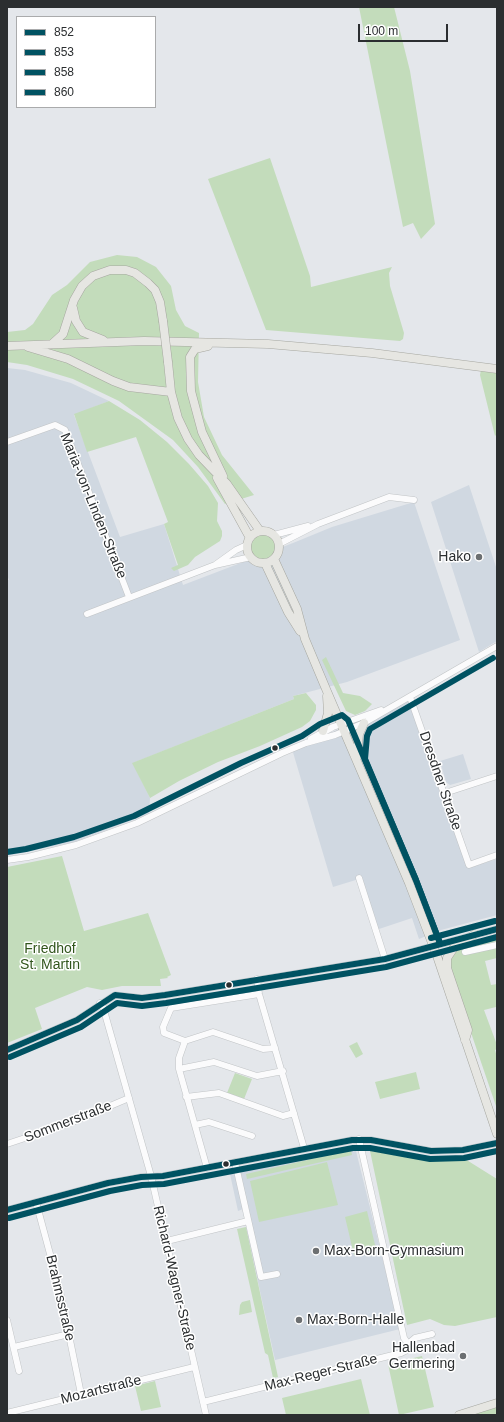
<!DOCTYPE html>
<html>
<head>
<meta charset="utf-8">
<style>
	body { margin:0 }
	#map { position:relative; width:504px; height:1422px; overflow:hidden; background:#e4e7eb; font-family:Helvetica,sans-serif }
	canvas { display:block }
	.frame { position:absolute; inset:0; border:8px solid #2b2e30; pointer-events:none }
	.legend { position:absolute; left:16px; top:16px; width:140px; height:92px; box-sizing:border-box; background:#fff; border:1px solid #aaabac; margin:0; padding:5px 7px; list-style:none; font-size:12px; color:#2b2e30 }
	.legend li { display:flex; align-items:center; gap:8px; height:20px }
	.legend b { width:20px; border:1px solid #aaabac }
	.scale { position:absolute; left:358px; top:24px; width:90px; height:18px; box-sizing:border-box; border:2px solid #2b2e30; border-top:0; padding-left:5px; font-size:12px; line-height:14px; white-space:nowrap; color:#2b2e30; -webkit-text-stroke:3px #fff; paint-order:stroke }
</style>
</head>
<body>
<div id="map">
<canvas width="504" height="1422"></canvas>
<div class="frame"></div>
<ul class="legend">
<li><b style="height:5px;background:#005262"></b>852</li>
<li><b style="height:5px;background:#005262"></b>853</li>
<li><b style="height:5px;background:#005262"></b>858</li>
<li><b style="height:5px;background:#005262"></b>860</li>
</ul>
<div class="scale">100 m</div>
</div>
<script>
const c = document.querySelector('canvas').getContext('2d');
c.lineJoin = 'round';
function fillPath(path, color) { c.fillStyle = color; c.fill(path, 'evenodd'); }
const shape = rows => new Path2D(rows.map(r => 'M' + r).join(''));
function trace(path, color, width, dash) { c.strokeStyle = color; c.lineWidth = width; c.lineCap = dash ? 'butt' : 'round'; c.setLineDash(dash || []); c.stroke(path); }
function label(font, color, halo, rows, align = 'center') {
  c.font = font + ' Helvetica,sans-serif'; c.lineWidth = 3; c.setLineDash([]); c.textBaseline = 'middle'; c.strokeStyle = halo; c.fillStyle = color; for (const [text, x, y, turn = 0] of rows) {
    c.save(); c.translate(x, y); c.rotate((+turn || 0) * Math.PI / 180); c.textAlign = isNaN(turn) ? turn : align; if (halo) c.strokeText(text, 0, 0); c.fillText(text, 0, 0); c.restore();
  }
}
fillPath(shape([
	[7,368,25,370,71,383,109,401,74,415,120,537,164,524,183,585,293,543,332,527,414,502,460,640,347,682,293,696,294,699,133,763,150,798,149,814,74,842,7,856,7,580,9,580,7,575],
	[469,485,497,570,497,641,479,652,431,502],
	[410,699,468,868,497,859,497,915,441,930,419,939,412,918,376,930,359,879,333,887,292,749],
	[463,754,471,779,450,785,446,782,440,761],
	[355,1147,400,1329,275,1360,246,1227,247,1224,243,1209,238,1211,230,1174]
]), '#d0d8e1');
fillPath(shape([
	[359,7,394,7,410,71,435,224,421,239,413,223,403,227],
	[270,158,310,276,311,287,392,267,389,273,390,286,404,333,403,339,400,341,266,330,208,179],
	[117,255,137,257,156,267,171,286,176,310,185,326,199,333,198,382,204,417,222,455,254,495,225,504,198,467,173,440,119,401,73,379,27,365,7,362,7,332,25,330,33,324,52,295,67,285,90,262],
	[481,370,497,372,497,434,495,436,480,375],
	[109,401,140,420,167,442,189,464,208,486,218,503,217,521,222,531,222,536,220,541,195,557,188,565,174,571,171,568,178,565,164,524,168,522,136,437,87,452,74,414],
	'251 547a12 12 0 1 1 24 0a12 12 0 1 1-24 0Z',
	[326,657,343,693,360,696,372,704,365,711,355,715,346,711,322,660],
	[306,693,316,705,316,710,310,721,302,727,260,746,218,762,179,781,150,798,132,763,294,699,293,696],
	[62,856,84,931,148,913,171,975,167,977,168,978,160,979,161,986,122,986,102,990,87,987,35,1008,42,1029,7,1043,7,867],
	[497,936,497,958,485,961,491,985,497,984,497,1009,496,1007,484,1010,497,1045,497,1049,495,1050,497,1057,497,1109,449,968,450,959,461,947,473,942],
	[357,1042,363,1054,356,1058,349,1046],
	[416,1072,420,1089,380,1099,375,1082],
	[235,1073,252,1079,244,1099,227,1093],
	[351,1150,352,1155,247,1179,246,1174],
	[370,1151,437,1159,465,1159,497,1179,497,1317,455,1326,444,1325,430,1319,407,1325],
	[327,1162,338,1205,259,1222,250,1181],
	[367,1211,376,1249,354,1255,345,1217],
	[246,1227,278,1377,273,1378,268,1355,265,1353,237,1229],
	[250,1300,252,1312,239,1315,240,1305,242,1302],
	[422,1356,434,1407,399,1415,388,1364],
	[361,1379,370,1415,286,1415,282,1398],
	[155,1381,161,1407,141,1411,135,1386],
	[497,1407,497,1415,470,1415]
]), '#c3dcbb');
const minor = shape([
	[7,442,55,425,65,430,129,597],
	[274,535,308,526],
	[279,544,318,524,389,497,414,500],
	[215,565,236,550,247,545],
	[87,614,215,565,251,557],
	[410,697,469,865,497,855],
	[311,739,333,727,381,710],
	[445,793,497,776],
	[7,860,28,857,76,845,137,823,282,753,306,743,335,735,364,723,497,646],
	[359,878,385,959],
	[465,952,497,945],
	[257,979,259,994,304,1148],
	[100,1003,103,1007,151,1176,206,1415],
	[185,1041,213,1032,263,1049,275,1048],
	[7,1050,77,1020,115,995,142,998,165,995,385,959,497,929],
	[179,1069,214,1062,257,1076,283,1071],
	[186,1097,219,1093,283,1116,294,1113],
	[195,1125,209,1122,252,1136],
	[359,1139,404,1338,408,1344],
	[7,1144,70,1123,129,1098],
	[235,1162,261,1277,277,1274],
	[207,1168,179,1069,179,1058,185,1041,164,1033,163,1027,171,1008,259,994],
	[36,1202,60,1291,81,1394],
	[7,1210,108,1183,141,1177,163,1176,352,1140,371,1140,431,1151,463,1150,497,1143],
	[167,1241,248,1221],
	[7,1320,19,1371],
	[14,1347,69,1334],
	[203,1402,401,1353,407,1350,408,1344,415,1338,432,1334],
	[7,1413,194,1367]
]);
const major = shape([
	[73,308,76,321,83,332,103,340],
	[53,343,63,334,74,300,82,286,93,276,110,270,126,270,135,273,148,283,155,290,160,302,163,321],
	[7,346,144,341,268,344,372,353,497,369],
	[208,346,195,349,190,357,191,391,202,432,223,476],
	[28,347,68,359,113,381,129,387,171,392],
	[168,362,171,392,178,418,188,439,199,455,227,484,260,531],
	[217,478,250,538],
	'247 547a16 16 0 1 1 32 0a16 16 0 1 1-32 0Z',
	[274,559,297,609,305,639,326,689,409,883,437,956,497,1134],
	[265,563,288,612,300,631],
	[323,731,328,713,327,696],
	[357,757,359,734,364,723],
	[465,1040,468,1030,447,968,447,958,455,946,475,934],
	[459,1415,497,1403]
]);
trace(minor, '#c1c4c6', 7);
trace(major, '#a6a7a0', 9);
trace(minor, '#fbfbfc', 6);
trace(major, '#e6e6e2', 8);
const majorBridge = shape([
	[163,321,168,362]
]);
trace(majorBridge, '#a6a7a0', 9, []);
trace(majorBridge, '#e6e6e2', 8);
trace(shape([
	[7,1050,77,1020,115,995,142,998,165,995,385,959,497,929],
	[7,1210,108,1183,141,1177,163,1176,352,1140,371,1140,431,1151,463,1150,497,1143]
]), '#005262', 6);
trace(shape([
	[9,1218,110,1191,142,1185,164,1184,353,1148,370,1148,430,1159,464,1158,497,1151]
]), '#005262', 6);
trace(shape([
	[440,943,416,880,365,759,367,736,370,729,493,658],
	[10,1057,81,1027,117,1003,142,1006,166,1003,386,967,497,937]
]), '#005262', 6);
trace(shape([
	[7,852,26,849,74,837,134,816,241,763,302,736,320,724,342,715,348,720,416,880,440,943],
	[431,938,495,921]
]), '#005262', 6);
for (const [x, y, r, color] of [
	[479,557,4,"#6c6f71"],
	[275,748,3.5,"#2b2e30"],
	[229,985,3.5,"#2b2e30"],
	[226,1164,3.5,"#2b2e30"],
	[316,1251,4,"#6c6f71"],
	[299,1320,4,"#6c6f71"],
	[463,1356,4,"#6c6f71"]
]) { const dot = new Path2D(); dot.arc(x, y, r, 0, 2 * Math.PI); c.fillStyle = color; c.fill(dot); trace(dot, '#fff', 1.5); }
label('14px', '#2b2e30', '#fff', [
	["Maria-von-Linden-Straße",93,506,68],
	["Dresdner Straße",440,781,71],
	["Sommerstraße",68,1122,-21],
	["Richard-Wagner-Straße",174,1278,77],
	["Brahmsstraße",60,1298,77],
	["Max-Reger-Straße",321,1373,-14],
	["Mozartstraße",101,1390,-14]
]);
label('14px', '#2b2e30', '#fff', [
	["Hako",471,557],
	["Max-Born-Gymnasium",324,1251,"left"],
	["Max-Born-Halle",307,1320,"left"],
	["Hallenbad",455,1348],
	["Germering",455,1364]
], 'right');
label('14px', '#31551c', '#fff', [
	["Friedhof",50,949],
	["St. Martin",50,965]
]);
</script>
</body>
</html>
